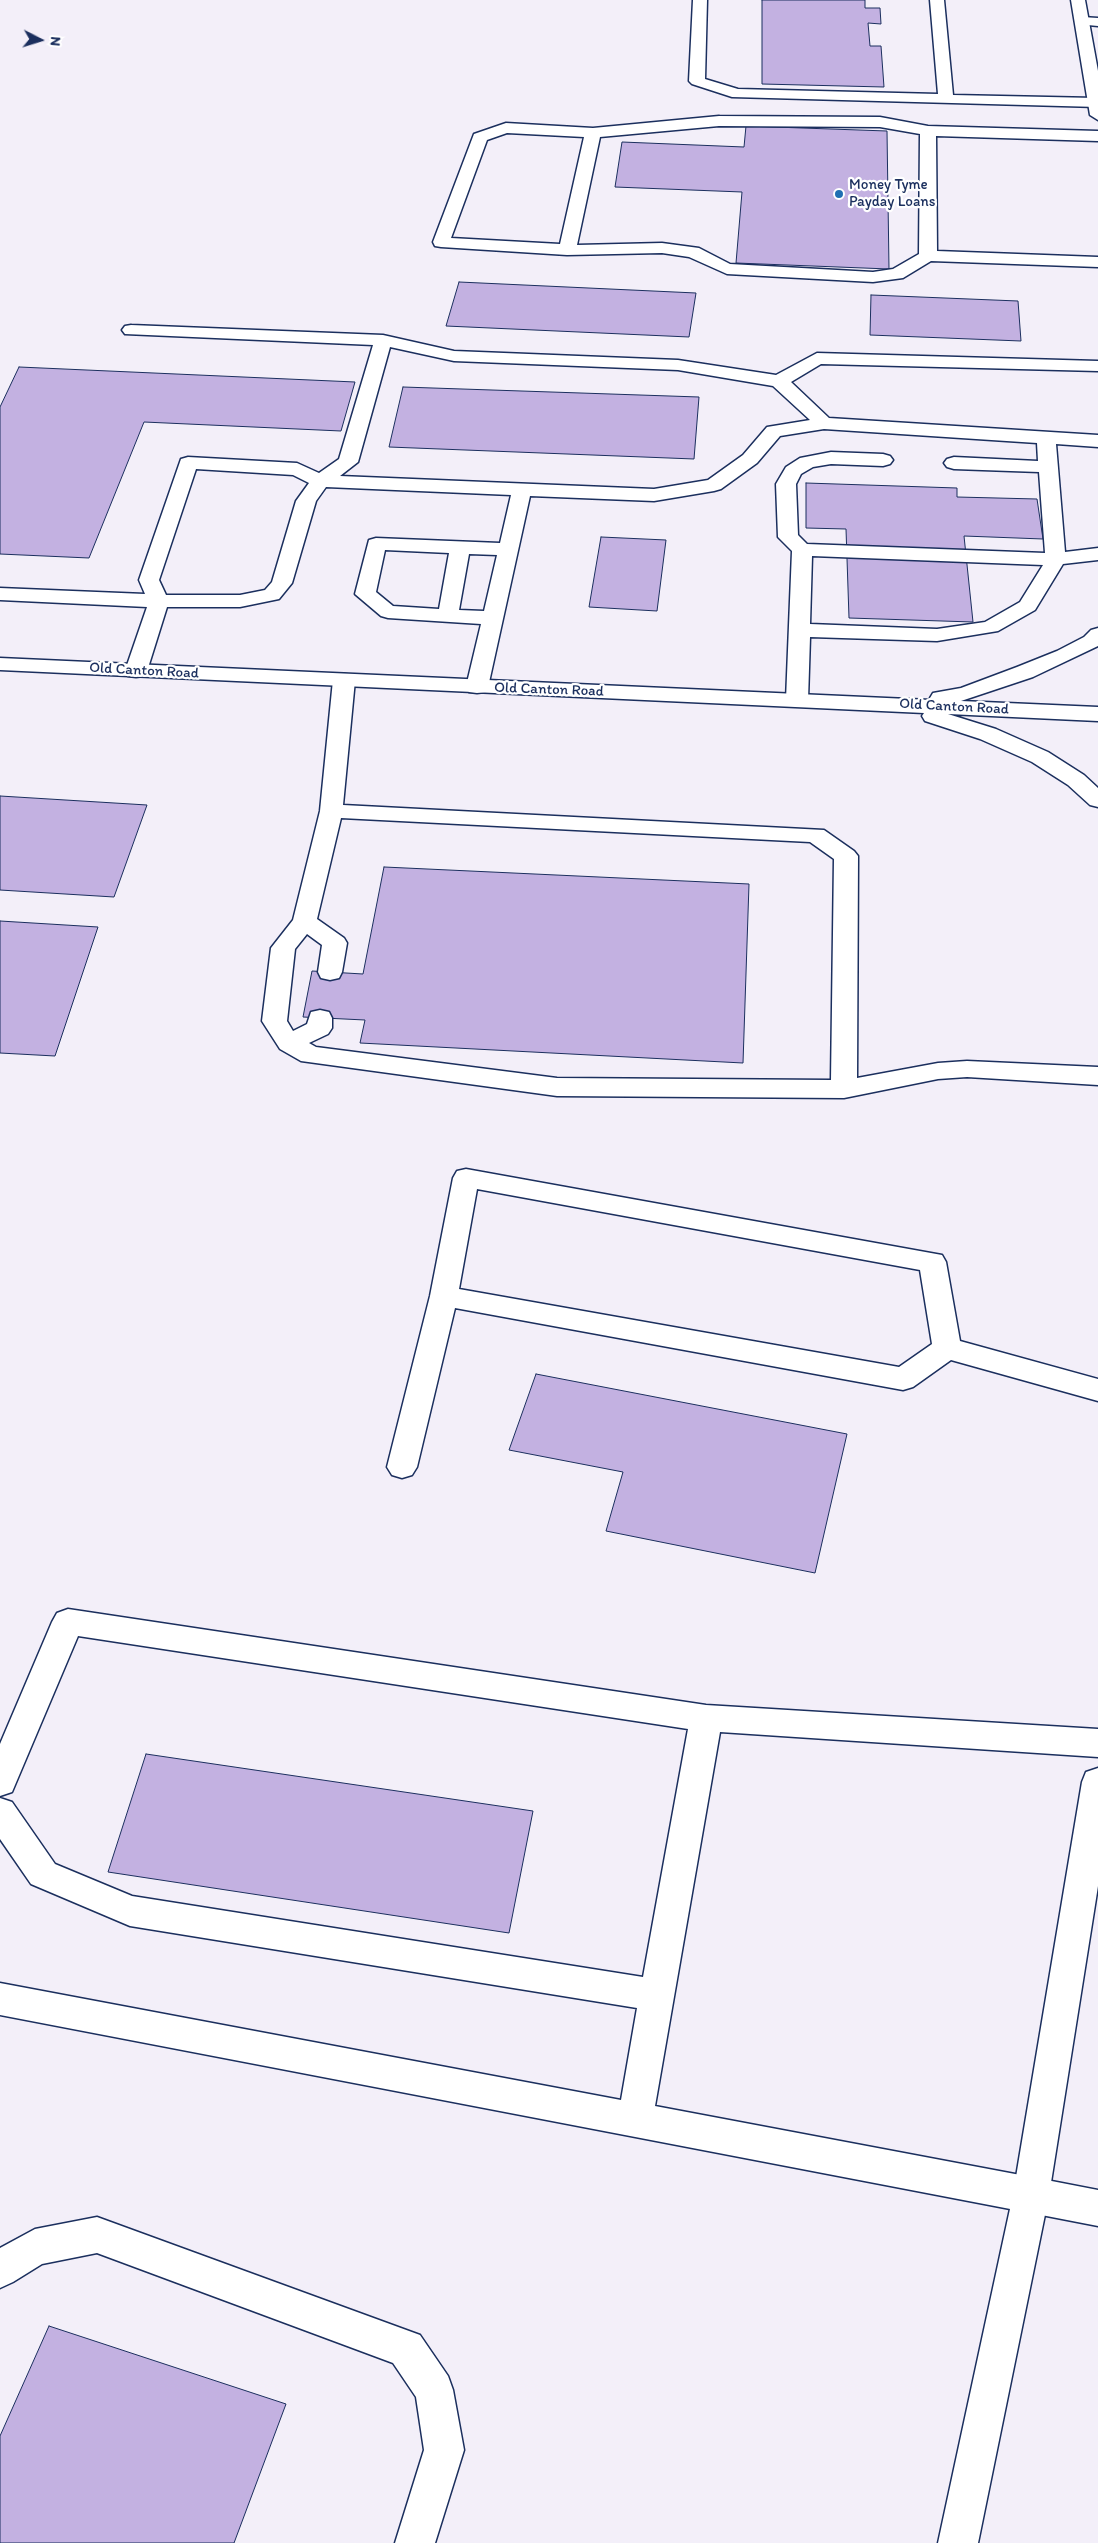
<!DOCTYPE html>
<html>
<head>
<meta charset="utf-8">
<style>
	body { margin:0 }
	#map { position:relative; width:1098px; height:2543px; overflow:hidden; background:#f3eff9; font-family:Itim,sans-serif }
	canvas { display:block }
	.north { position:absolute; left:15px; top:15px; width:50px; height:50px; -webkit-text-stroke:4px #fff; paint-order:stroke; rotate:95deg; font-size:14px; font-weight:700; line-height:20px; text-align:center; color:#1b2f5e }
	.north::after { content:''; display:block; margin:auto; width:18px; height:22px; background:#1b2f5e; clip-path:polygon(50% 0,100% 100%,50% 72%,0 100%) }
</style>
</head>
<body>
<div id="map">
<canvas width="1098" height="2543"></canvas>
<div class="north">N</div>
</div>
<script>
const c = document.querySelector('canvas').getContext('2d');
c.lineJoin = 'round';
function fillPath(path, color) { c.fillStyle = color; c.fill(path, 'evenodd'); }
const shape = rows => new Path2D(rows.map(r => 'M' + r).join(''));
function trace(path, color, width, dash) { c.strokeStyle = color; c.lineWidth = width; c.lineCap = dash ? 'butt' : 'round'; c.setLineDash(dash || []); c.stroke(path); }
function label(font, color, halo, rows, align = 'center') {
  c.font = font + ' Itim,sans-serif'; c.lineWidth = 4.5; c.setLineDash([]); c.textBaseline = 'middle'; c.strokeStyle = halo; c.fillStyle = color; for (const [text, x, y, turn = 0] of rows) {
    c.save(); c.translate(x, y); c.rotate((+turn || 0) * Math.PI / 180); c.textAlign = isNaN(turn) ? turn : align; if (halo) c.strokeText(text, 0, 0); c.fillText(text, 0, 0); c.restore();
  }
}
const building = shape([
	[762,0,865,0,865,8,880,8,881,24,868,23,870,46,881,46,884,87,762,84,762,0],
	[746,126,887,131,889,269,736,263,742,192,615,187,622,142,744,147,746,126],
	[459,282,696,293,689,337,446,326,459,282],
	[871,295,1018,301,1021,341,870,335,871,295],
	[19,367,355,382,341,431,144,422,89,558,0,554,0,407,19,367],
	[403,387,699,397,694,459,389,447,403,387],
	[806,483,957,488,957,497,1037,499,1043,539,964,536,973,622,849,618,846,529,806,528,806,483],
	[601,537,666,540,657,611,589,607,601,537],
	[0,796,147,805,114,897,0,890,0,796],
	[384,867,749,884,743,1063,360,1043,365,1020,303,1017,312,971,363,974,384,867],
	[0,921,98,927,55,1056,0,1053,0,921],
	[536,1374,847,1434,815,1573,606,1531,623,1472,509,1450,536,1374],
	[146,1754,533,1811,509,1933,108,1872,146,1754],
	[49,2326,286,2404,234,2543,0,2543,0,2436,49,2326]
]);
fillPath(building, '#c3b1e1');
trace(building, '#1b2f5e', 1);
const service = shape([
	[693,0,707,0,705,79,738,89,938,94,930,0,944,0,953,95,1096,98,1098,99,1098,107,732,97,692,84,689,81,693,0],
	[1082,17,1098,18,1098,26,1077,24,1075,21,1077,18,1082,17],
	[719,116,880,117,928,126,1098,131,1098,141,936,136,937,251,1098,257,1098,267,931,261,903,278,873,282,727,274,689,257,662,253,567,255,441,247,435,246,433,242,474,134,506,123,593,128,719,116],
	[719,126,880,127,920,134,919,254,893,269,873,272,730,264,699,248,662,243,577,245,600,137,719,126],
	[507,133,584,137,560,244,451,238,487,140,507,133],
	[131,325,383,335,454,351,678,360,776,375,817,353,1098,361,1098,371,821,364,791,382,829,418,1098,435,1098,447,1056,444,1065,552,1098,548,1098,560,1063,564,1035,610,998,631,937,641,810,637,808,700,805,705,797,706,789,705,786,700,792,551,778,537,776,484,786,467,800,458,831,452,883,454,890,456,893,460,890,464,883,466,831,464,813,467,801,474,796,484,798,535,807,544,1045,553,1039,472,954,469,947,467,944,463,947,459,954,457,1038,461,1037,443,824,429,780,436,757,463,721,489,714,491,654,501,530,496,488,687,485,692,477,693,469,692,466,687,481,624,388,618,381,616,355,594,369,540,376,538,500,543,511,495,326,487,316,501,292,583,279,599,240,607,167,607,147,671,144,676,136,677,128,676,125,671,147,607,0,600,0,588,145,594,139,580,181,459,188,457,297,463,319,473,339,459,373,345,125,334,122,330,125,326,131,325],
	[390,347,454,361,678,370,773,386,810,420,767,427,743,455,708,480,654,489,340,476,358,462,390,347],
	[196,469,293,475,309,483,296,501,272,582,265,590,240,595,166,595,159,580,196,469],
	[385,550,449,553,439,609,393,606,376,592,385,550],
	[469,554,497,555,484,611,459,610,469,554],
	[812,556,1043,565,1020,602,985,622,937,629,810,624,812,556],
	[344,674,352,675,355,680,343,805,824,830,854,851,858,856,857,1078,938,1063,967,1061,1098,1067,1098,1085,967,1077,938,1079,844,1098,557,1096,301,1061,280,1049,262,1021,271,948,293,920,320,811,333,680,336,675,344,674],
	[341,818,810,842,834,859,831,1080,557,1078,316,1047,309,1043,328,1034,332,1028,332,1018,329,1012,320,1010,311,1012,307,1024,293,1031,287,1021,295,949,307,934,322,945,318,972,321,978,330,980,339,978,342,972,347,943,344,938,317,919,341,818],
	[466,1169,942,1255,946,1262,960,1341,1098,1379,1098,1401,951,1360,913,1387,903,1390,455,1308,417,1467,412,1475,402,1478,392,1475,387,1467,430,1296,453,1178,457,1171,466,1169],
	[477,1189,920,1270,932,1344,899,1367,459,1289,477,1189],
	[68,1609,706,1705,1098,1729,1098,1757,720,1732,655,2106,1031,2177,1044,2182,1049,2195,1044,2208,1031,2213,0,2015,0,1983,621,2100,637,2008,130,1926,31,1884,0,1839,0,1798,12,1802,55,1864,132,1896,643,1977,688,1729,78,1636,12,1792,0,1796,0,1744,52,1622,57,1613,68,1609],
	[97,2217,420,2335,448,2376,453,2390,464,2450,435,2543,395,2543,424,2450,416,2397,393,2363,97,2253,42,2264,13,2282,0,2288,0,2248,35,2229,97,2217]
]);
const minor = shape([
	[1031,2177,1098,2190,1098,2226,1031,2213,1018,2208,1013,2195,1018,2182,1031,2177]
]);
const secondary = shape([
	[1071,0,1085,0,1098,71,1098,120,1090,115,1071,0],
	[1098,628,1098,646,1033,677,961,701,1098,707,1098,721,948,714,996,729,1048,752,1084,775,1098,788,1098,807,1090,805,1068,785,1032,762,980,739,925,721,922,716,924,713,0,670,0,658,931,700,930,698,933,693,961,688,1017,667,1057,651,1084,637,1091,630,1098,628],
	[1098,1768,1098,1886,1049,2195,978,2543,938,2543,1013,2195,1082,1782,1086,1772,1098,1768]
]);
trace(service, '#1b2f5e', 3);
trace(minor, '#1b2f5e', 3);
trace(secondary, '#1b2f5e', 3);
fillPath(service, '#fff');
fillPath(minor, '#fff');
fillPath(secondary, '#fff');
for (const [x, y, r, color] of [
	[839,194,5,"#1f6fb2"]
]) { const dot = new Path2D(); dot.arc(x, y, r, 0, 2 * Math.PI); c.fillStyle = color; c.fill(dot); trace(dot, '#fff', 2); }
label('15px', '#1b2f5e', '#fff', [
	["Money Tyme",849,185],
	["Payday Loans",849,202]
], 'left');
label('15px', '#1b2f5e', '#fff', [
	["Old Canton Road",144,671,3],
	["Old Canton Road",549,690,2],
	["Old Canton Road",954,707,3]
]);
</script>
</body>
</html>
